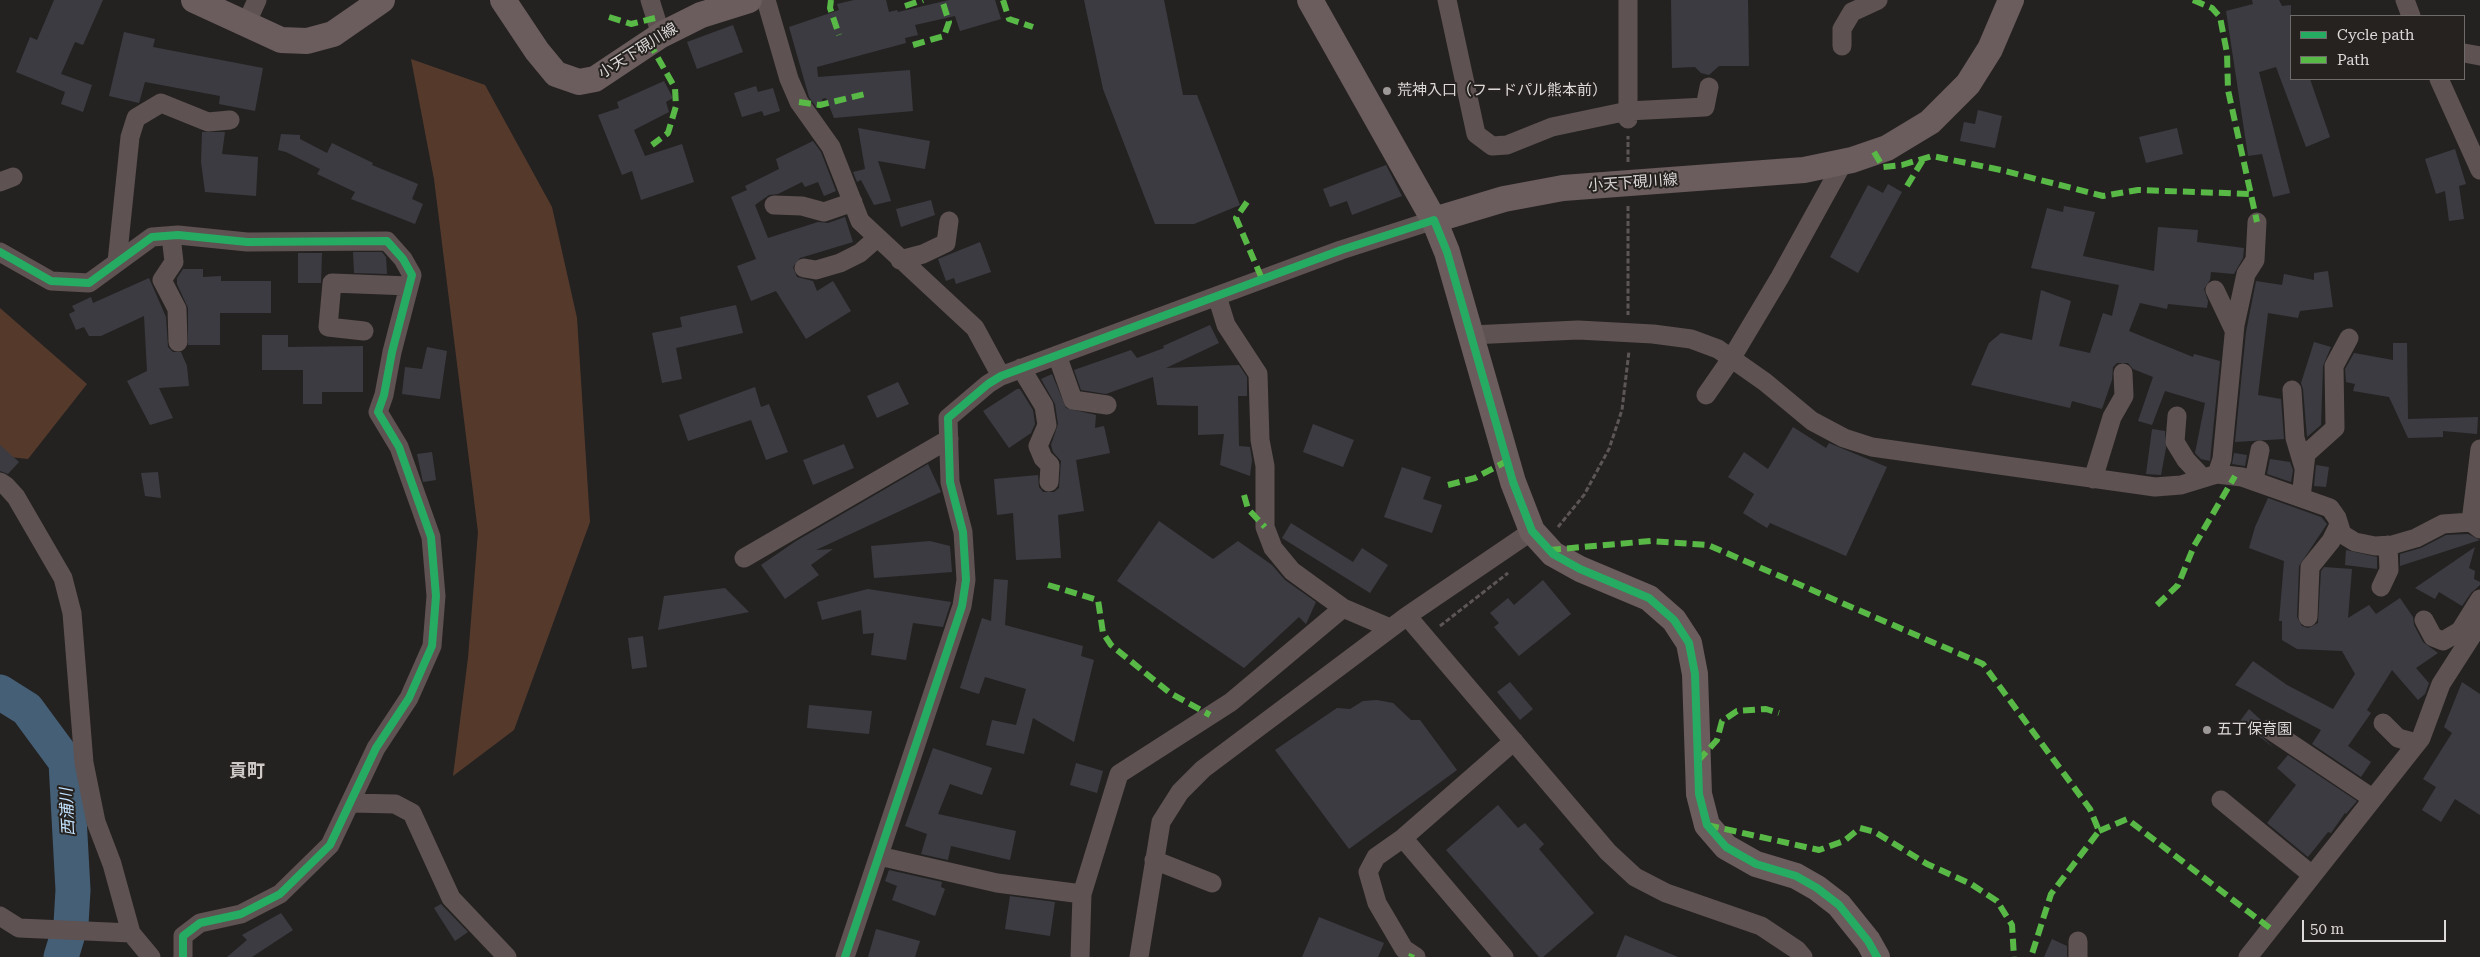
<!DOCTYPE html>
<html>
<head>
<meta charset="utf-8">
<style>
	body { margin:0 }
	#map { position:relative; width:2480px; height:957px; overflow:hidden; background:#242221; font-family:"Roboto Serif",serif }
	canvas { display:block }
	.legend { position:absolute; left:2290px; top:15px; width:175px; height:65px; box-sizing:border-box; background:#252220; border:1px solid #6e6b6a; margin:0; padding:6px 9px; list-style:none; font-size:15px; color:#dcd9d8 }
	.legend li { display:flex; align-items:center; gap:10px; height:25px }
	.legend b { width:25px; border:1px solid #6e6b6a }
	.scale { position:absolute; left:2302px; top:920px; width:144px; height:22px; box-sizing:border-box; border:2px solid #dcd9d8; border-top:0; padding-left:6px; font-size:15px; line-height:18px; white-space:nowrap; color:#dcd9d8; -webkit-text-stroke:4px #252220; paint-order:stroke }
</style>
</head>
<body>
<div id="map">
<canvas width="2480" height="957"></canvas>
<ul class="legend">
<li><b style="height:6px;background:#26ab63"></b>Cycle path</li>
<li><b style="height:6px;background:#58b947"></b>Path</li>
</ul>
<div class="scale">50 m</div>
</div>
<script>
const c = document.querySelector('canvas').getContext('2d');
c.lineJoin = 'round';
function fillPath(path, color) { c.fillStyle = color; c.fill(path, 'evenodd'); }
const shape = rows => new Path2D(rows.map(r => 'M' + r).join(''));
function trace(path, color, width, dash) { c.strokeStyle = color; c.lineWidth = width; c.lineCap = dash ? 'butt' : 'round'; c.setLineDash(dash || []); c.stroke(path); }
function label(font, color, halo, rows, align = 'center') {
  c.font = font + ' "Roboto Serif","Noto Sans JP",serif'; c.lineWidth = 4; c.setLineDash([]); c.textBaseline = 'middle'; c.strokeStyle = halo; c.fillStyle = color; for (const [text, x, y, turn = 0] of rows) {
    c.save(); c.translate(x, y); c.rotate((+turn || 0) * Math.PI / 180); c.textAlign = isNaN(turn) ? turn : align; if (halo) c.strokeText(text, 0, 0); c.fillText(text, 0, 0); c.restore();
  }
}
fillPath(shape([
	[411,59,485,85,552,207,577,318,590,522,514,730,453,776,468,658,478,532,434,179],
	[0,308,87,384,28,459,0,456]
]), '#553a2c');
trace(shape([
	[0,692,27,709,66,762,73,890,71,924,61,957]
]), '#455f76', 35);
fillPath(shape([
	[54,0,103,0,83,45,75,42,61,74,92,85,83,112,61,104,65,92,16,72,30,37,37,40],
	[854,0,886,0,889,12,897,10,898,12,949,0,995,0,1001,19,960,31,955,16,915,25,918,35,905,38,906,43,817,67,818,77,910,70,913,111,834,118,826,98,822,99,823,105,816,107,809,97,789,27,839,10,837,4],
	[1084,0,1164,0,1183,95,1197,95,1240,205,1194,224,1155,224,1103,89],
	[1671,0,1748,0,1749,66,1719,66,1709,75,1701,73,1695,67,1672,68],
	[2252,0,2279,0,2282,6,2291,5,2291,79,2310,79,2330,137,2306,147,2276,67,2259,72,2290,193,2273,197,2262,154,2248,156,2226,11,2253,4],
	[733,25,743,52,697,69,687,42],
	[124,32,155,39,153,47,263,68,255,111,219,104,220,96,145,82,139,103,109,96],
	[664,81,673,98,666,102,669,112,634,130,645,156,682,144,694,182,641,200,632,171,622,175,598,115,619,108,617,102],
	[756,86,758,92,773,88,780,111,764,116,762,111,742,117,734,93],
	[1978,110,2002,116,1995,148,1960,141,1964,122,1975,124],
	[858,128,930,141,925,169,878,161,891,201,874,205,861,180,857,182,853,172,865,169],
	[2177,128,2183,154,2146,163,2139,137],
	[202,132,225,132,222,154,258,157,256,196,205,192,201,162],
	[281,134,300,135,300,139,327,153,332,143,373,163,372,165,418,184,412,199,423,204,415,224,351,199,355,192,317,174,320,169,286,152,278,150],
	[813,141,821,152,836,191,824,196,818,182,805,187,802,182,778,194,769,195,755,205,768,238,818,222,828,223,845,217,853,242,800,258,793,267,797,277,813,281,817,291,833,281,851,311,806,339,776,291,751,301,737,266,756,259,731,197,747,190,745,186,779,169,776,159],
	[2455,149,2466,184,2459,186,2464,219,2449,221,2445,191,2436,194,2425,159],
	[1386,165,1402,196,1352,215,1347,201,1330,207,1323,189],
	[1888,184,1902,192,1858,273,1830,257,1868,185,1883,193],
	[931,200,935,215,901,227,896,209],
	[2064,206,2095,212,2083,256,2154,271,2158,227,2198,230,2197,242,2244,248,2243,258,2234,274,2211,272,2210,280,2204,289,2208,301,2207,308,2168,304,2167,309,2140,303,2129,331,2193,357,2194,354,2220,361,2210,461,2201,459,2195,453,2205,403,2165,391,2152,425,2138,421,2153,377,2133,369,2128,363,2117,363,2113,367,2112,380,2102,409,2072,401,2070,408,1971,385,1989,343,2001,333,2032,340,2041,290,2071,301,2059,346,2090,353,2103,313,2112,316,2119,285,2031,268,2047,208,2063,212],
	[980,242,991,272,956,284,954,278,946,281,938,259],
	[353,252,382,252,386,257,387,274,354,273],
	[298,253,322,253,321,283,298,283],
	[183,269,203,269,203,277,221,276,221,281,271,281,271,313,220,313,220,345,188,345,188,308,177,284,177,278],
	[2328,271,2333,307,2300,311,2298,318,2268,313,2258,395,2281,399,2284,439,2235,442,2246,332,2256,281,2282,285,2284,274,2314,280,2314,273],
	[149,278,166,317,168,347,173,352,181,352,187,366,189,386,159,388,173,418,150,425,127,381,147,371,144,316,101,336,89,336,84,327,76,330,69,314,75,311,72,306,91,297,93,303],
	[736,305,743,333,676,348,682,379,662,383,652,333,682,327,680,317],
	[1210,325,1219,343,1166,368,1239,365,1247,377,1247,396,1238,396,1239,446,1250,447,1252,460,1250,476,1220,465,1224,434,1198,435,1198,406,1157,405,1153,377,1106,394,1081,390,1074,370,1131,350,1137,358,1164,348,1163,346],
	[262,335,288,335,288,347,363,346,363,392,322,392,322,404,303,404,303,370,262,370],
	[2314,342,2331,347,2323,366,2321,425,2307,437,2303,389,2301,383],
	[2393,343,2407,343,2408,419,2478,417,2477,434,2443,431,2443,437,2408,438,2389,397,2353,391,2355,384,2346,382,2345,369,2354,353,2393,360],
	[427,347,447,351,440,399,402,394,405,367,422,369],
	[1052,374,1066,408,1096,415,1095,428,1104,426,1110,453,1076,460,1084,511,1058,515,1061,558,1016,560,1013,513,997,515,994,479,1038,475,1039,487,1043,492,1054,492,1059,488,1061,461,1053,452,1051,445,1058,424,1055,404,1041,379],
	[898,382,909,404,877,418,867,396],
	[755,387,761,407,769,404,788,452,766,460,751,420,688,441,679,415],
	[1017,389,1020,389,1033,410,1035,424,1031,433,1009,448,983,411],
	[1313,424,1354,440,1343,467,1303,452],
	[1793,427,1826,448,1829,443,1887,467,1846,556,1770,523,1767,528,1743,513,1754,494,1728,477,1744,452,1768,469],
	[2152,429,2165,431,2166,448,2161,475,2146,474],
	[844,444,854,468,813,485,803,460],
	[0,445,19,462,8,474,0,471],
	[432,452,436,480,423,482,417,454],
	[2234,453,2247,455,2245,466,2232,464],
	[2270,459,2290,462,2293,470,2291,482,2267,474],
	[928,464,941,492,816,550,833,549,811,565,819,575,785,599,761,565,796,541],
	[2316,465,2329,467,2326,487,2314,486],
	[1402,467,1431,477,1423,499,1442,505,1432,533,1384,517],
	[158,472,161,498,145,496,141,473],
	[2268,498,2321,517,2327,524,2299,566,2297,617,2302,626,2308,628,2318,623,2321,571,2324,567,2352,569,2348,618,2369,605,2376,614,2400,598,2413,617,2414,625,2423,642,2438,653,2416,668,2429,683,2425,694,2418,700,2392,670,2367,710,2371,713,2348,746,2371,762,2361,777,2312,744,2321,730,2235,685,2253,661,2287,685,2333,709,2355,674,2342,651,2297,649,2282,640,2282,621,2279,621,2284,561,2249,548,2255,527],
	[1159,521,1213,559,1238,541,1272,565,1285,580,1316,602,1306,624,1299,617,1244,668,1117,581],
	[1291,523,1353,562,1362,548,1388,565,1370,593,1282,538],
	[2468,534,2480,540,2400,566,2400,554,2421,548,2446,535],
	[930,541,950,546,952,572,874,578,871,546],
	[2475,547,2469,568,2475,571,2474,579,2480,582,2480,585,2471,593,2462,606,2439,592,2435,599,2415,588],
	[2346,550,2377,557,2377,569,2345,565],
	[994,579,1008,580,1005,625,1083,646,1081,656,1094,660,1074,742,1033,718,1024,754,986,745,992,720,1016,725,1026,689,985,677,979,694,960,688,982,618,991,621],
	[1543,580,1571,614,1519,656,1494,627,1499,623,1490,613,1508,598,1514,605],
	[725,588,749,612,658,630,664,596],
	[868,589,951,602,943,627,913,623,906,660,871,655,874,633,863,634,861,610,822,620,817,602],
	[643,636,647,667,632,669,628,638],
	[1510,682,1533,709,1520,720,1497,692],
	[2462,682,2480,694,2480,815,2455,799,2441,822,2422,810,2436,787,2423,779,2452,733,2444,727],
	[1377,700,1393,703,1411,720,1420,720,1457,770,1349,849,1275,750,1337,708,1350,709,1363,701],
	[809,705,872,711,869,734,807,728],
	[2249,709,2262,721,2258,728,2259,734,2274,748,2240,721],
	[933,748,992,768,982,795,950,784,938,814,1016,831,1010,860,951,846,948,860,921,854,927,834,905,826],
	[2288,755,2357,801,2346,814,2345,813,2331,833,2328,832,2308,857,2267,823,2296,785,2277,768],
	[1076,763,1103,771,1097,793,1070,785],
	[1498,805,1518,828,1525,823,1544,844,1539,849,1594,913,1543,957,1539,957,1446,850],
	[889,870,942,882,941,887,945,889,935,916,892,900,897,886,885,881],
	[1010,896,1055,902,1050,936,1005,929],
	[441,904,468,932,455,941,434,908],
	[281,913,293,930,252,957,227,957,247,940,242,935],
	[1319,917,1384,943,1378,957,1302,957],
	[876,929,920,941,915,957,868,957],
	[1625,935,1678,957,1616,957],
	[2052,939,2067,946,2067,957,2044,957]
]), '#3c3b41');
trace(shape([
	[1628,162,1628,136],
	[1628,206,1628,315],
	[1558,527,1584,495,1609,449,1622,410,1629,351],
	[1440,626,1508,573]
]), '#5d5656', 3, [5, 2.5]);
trace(shape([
	[650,0,661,35],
	[766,0,789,79,799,102,831,147,860,221,975,328,1001,376],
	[1447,0,1476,134,1492,146,1507,145,1552,127,1628,111,1705,107,1709,87],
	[1628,0,1628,119],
	[2405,0,2411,16],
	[246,24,257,0],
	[1842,46,1842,29,1852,12,1878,0],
	[2464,53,2480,56],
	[2439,79,2480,170],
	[0,182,13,177],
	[774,205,802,206,824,212,853,202],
	[171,236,174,262,162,280,177,309,178,342],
	[0,252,51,281,89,283,152,237,178,235,247,242,387,241,403,259,412,275,392,352,384,395,378,412,399,447,431,537,436,596,432,646,409,698,376,748,330,845,280,894,241,914,200,923,183,936,183,957],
	[900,260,923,254,946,243,949,221],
	[117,262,130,137,136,118,161,103,208,122,230,120],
	[804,268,816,270,840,263,860,253,877,238],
	[2215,290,2234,330],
	[1217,296,1226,325,1258,374,1260,440,1265,466,1265,527,1273,548,1292,571,1343,608,1390,628],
	[364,331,328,327,332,283,409,286],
	[1471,335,1578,330,1653,334,1691,339,1718,349,1765,382,1812,421,1844,438,1872,447,2155,487,2181,485,2217,474,2242,477,2330,508,2337,518,2342,534,2355,542,2375,546,2392,545,2416,538,2443,524,2471,522,2480,529],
	[1057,355,1073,400,1107,405],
	[1021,368,1044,406,1047,425,1038,446,1043,458,1050,465,1049,482],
	[2292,390,2295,438,2304,468],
	[1706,395,1731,359,1780,277,1844,161],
	[2177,416,2175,442,2186,460,2203,478],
	[2217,474,2222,459,2235,325,2246,274,2255,260,2257,222],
	[2093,479,2112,417,2124,396,2123,373],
	[2254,480,2260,450],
	[0,482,6,486,16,497,63,578,72,613,84,763,96,822,112,864,131,933,151,957],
	[2301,498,2306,454,2335,428,2334,366,2349,338],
	[2471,522,2480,449],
	[1532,531,1407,616,1608,852,1635,877,1666,893,1761,926,1797,950,1803,957],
	[744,558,949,439],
	[2381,587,2389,570,2388,545],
	[2308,617,2310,567,2331,541,2339,525],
	[2424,620,2433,637,2443,641,2460,631,2480,599],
	[2383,723,2398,738,2416,743],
	[2269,729,2372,798],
	[2221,800,2312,875],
	[352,803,395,804,412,813,451,898,507,957],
	[1403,838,1376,857,1368,872,1377,903,1404,949,1416,957],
	[879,856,997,883,1082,894],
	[1154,860,1212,883],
	[0,916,19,928,131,933],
	[845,957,962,606,966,580,963,532,950,482,948,418,988,384,1001,376,1341,250,1434,220],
	[1080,957,1082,894,1119,774,1231,702,1343,608],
	[1139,957,1161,822,1180,792,1203,769,1407,616],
	[1504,957,1403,838,1514,741],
	[2078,957,2078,941],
	[2248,957,2421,738,2441,684,2480,623]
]), '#5e5252', 19);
trace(shape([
	[194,0,281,40,307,41,333,34,382,0],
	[503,0,537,51,556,74,579,82,595,79,661,35,701,15,749,0],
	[1310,0,1434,220,1447,252,1513,482,1532,531,1553,554,1580,569,1649,598,1674,620,1689,643,1695,674,1699,794,1707,825,1726,847,1756,864,1796,876,1817,888,1839,905,1868,941,1877,957],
	[1434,220,1504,199,1563,188,1804,170,1852,160,1887,148,1930,122,1968,84,1990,49,2011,0]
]), '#6b5c5d', 26);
trace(shape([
	[831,0,830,8,839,35],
	[1003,0,1009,19,1033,27],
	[2193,0,2212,8,2220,17,2227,53,2228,90,2257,222],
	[905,6,923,0],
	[609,17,631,24,655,18],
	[649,42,675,88,676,106,668,133,652,145],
	[913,45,944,36,949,22,942,0],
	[799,102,820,105,869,93],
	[1874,152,1883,167,1902,165,1932,156,2001,170,2103,196,2138,190,2251,194],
	[1907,186,1924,158],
	[1247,202,1236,218,1262,279],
	[1448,485,1475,478,1507,461],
	[1244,495,1248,509,1265,527],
	[1549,550,1651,541,1708,545,1983,664,2090,809,2099,831,2051,894,2031,957],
	[1048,585,1098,600,1103,633,1111,645,1170,693,1210,715],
	[2157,605,2178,585,2194,546,2235,476],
	[1698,761,1717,740,1722,721,1737,711,1766,709,1779,713],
	[1707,825,1819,850,1844,841,1860,828,1875,832,1927,864,1971,884,1997,901,2012,925,2014,957],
	[2099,831,2127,819,2271,929],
	[1411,957,1412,954]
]), '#58b947', 6, [12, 6]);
trace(shape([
	[0,252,51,281,89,283,152,237,178,235,247,242,387,241,403,259,412,275,392,352,384,395,378,412,399,447,431,537,436,596,432,646,409,698,376,748,330,845,280,894,241,914,200,923,183,936,183,957],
	[845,957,962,606,966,580,963,532,950,482,948,418,988,384,1001,376,1341,250,1434,220,1447,252,1513,482,1532,531,1553,554,1580,569,1649,598,1674,620,1689,643,1695,674,1699,794,1707,825,1726,847,1756,864,1796,876,1817,888,1839,905,1868,941,1877,957]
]), '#26ab63', 8);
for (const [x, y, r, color] of [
	[1387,91,5,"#9c9998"],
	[2207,730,5,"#9c9998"]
]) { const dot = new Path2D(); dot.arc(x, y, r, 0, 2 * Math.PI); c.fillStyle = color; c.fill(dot); trace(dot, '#252220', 2); }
label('15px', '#dcd9d8', '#252220', [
	["小天下硯川線",638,51,-32],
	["小天下硯川線",1633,183,-4]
]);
label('15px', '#dcd9d8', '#252220', [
	["荒神入口（フードパル熊本前）",1397,91],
	["五丁保育園",2217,730]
], 'left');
label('italic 16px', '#c4e3ff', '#252220', [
	["西浦川",68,812,-93]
]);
label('bold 18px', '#cfcac8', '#252220', [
	["貢町",247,772]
]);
</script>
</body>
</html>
